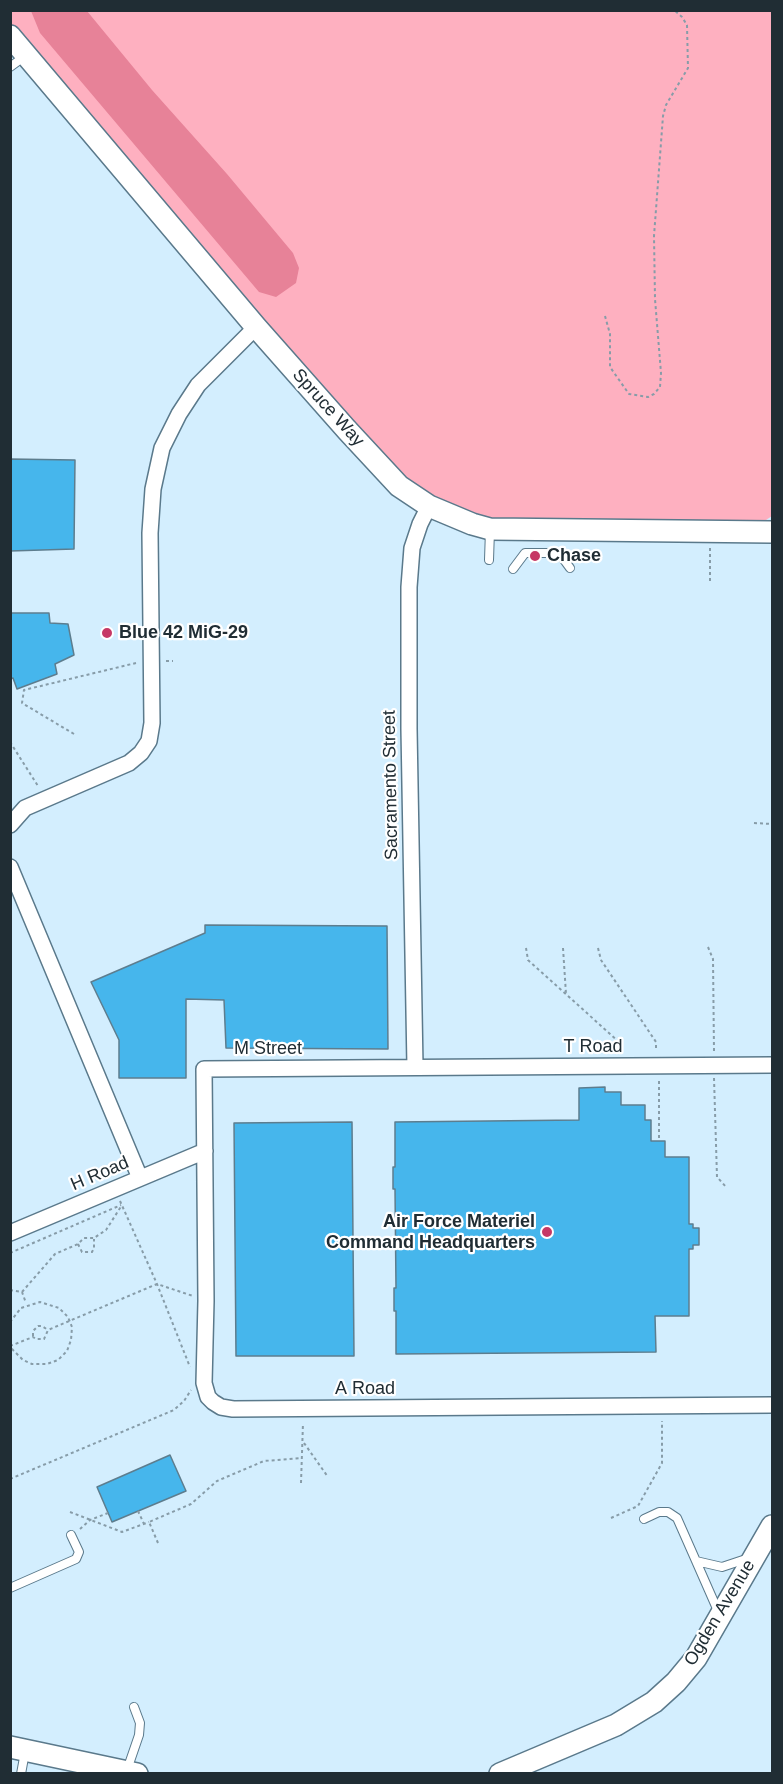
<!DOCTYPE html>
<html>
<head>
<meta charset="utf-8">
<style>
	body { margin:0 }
	#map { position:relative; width:783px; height:1784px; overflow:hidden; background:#d3eefe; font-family:Helvetica,sans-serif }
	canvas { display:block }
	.frame { position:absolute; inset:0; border:12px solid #202d34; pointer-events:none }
</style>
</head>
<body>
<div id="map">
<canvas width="783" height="1784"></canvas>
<div class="frame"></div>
</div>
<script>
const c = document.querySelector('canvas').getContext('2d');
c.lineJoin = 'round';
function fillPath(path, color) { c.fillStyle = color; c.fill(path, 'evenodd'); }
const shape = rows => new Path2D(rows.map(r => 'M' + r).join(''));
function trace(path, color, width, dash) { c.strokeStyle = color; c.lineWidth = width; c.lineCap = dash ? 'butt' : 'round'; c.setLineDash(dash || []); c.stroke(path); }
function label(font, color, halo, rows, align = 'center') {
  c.font = font + ' Helvetica,sans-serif'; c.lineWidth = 4.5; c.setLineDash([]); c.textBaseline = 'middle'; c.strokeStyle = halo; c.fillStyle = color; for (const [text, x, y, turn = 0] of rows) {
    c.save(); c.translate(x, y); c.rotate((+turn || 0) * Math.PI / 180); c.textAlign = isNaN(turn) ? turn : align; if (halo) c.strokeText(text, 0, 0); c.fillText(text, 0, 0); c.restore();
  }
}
fillPath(shape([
	[11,11,772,11,772,516,763,522,506,522,455,509,412,485,367,440,26,42,11,55]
]), '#feb0c0');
fillPath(shape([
	[31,11,87,11,152,90,227,174,293,253,299,268,296,283,276,297,259,292,40,33]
]), '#e78298');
const building = shape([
	[10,459,75,460,74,549,10,551,10,459],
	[10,613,49,613,50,623,68,624,74,655,55,664,57,674,17,689,13,678,10,679,10,613],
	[205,925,387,926,388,1049,226,1048,224,1000,186,999,186,1078,119,1078,119,1040,91,982,205,933,205,925],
	[605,1087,605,1092,621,1092,621,1105,645,1105,645,1120,651,1120,651,1141,665,1141,665,1157,689,1157,689,1224,693,1224,693,1228,699,1228,699,1245,693,1245,693,1249,689,1249,689,1316,655,1316,656,1352,396,1354,396,1311,394,1311,394,1288,396,1288,395,1189,393,1189,393,1167,395,1167,395,1122,579,1120,579,1088,605,1087],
	[352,1122,354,1356,236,1356,234,1123,352,1122],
	[170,1455,186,1491,112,1522,97,1487,170,1455]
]);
fillPath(building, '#46b6ec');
trace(building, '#5d7d8e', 1.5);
const lane = shape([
	[10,67,25,56],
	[489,560,490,530],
	[513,569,525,553,559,553,570,568],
	[644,1519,659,1512,668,1512,677,1518,696,1561],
	[10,1588,76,1559,79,1552,71,1535],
	[718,1611,696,1561,722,1567,746,1559],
	[127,1770,139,1735,140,1723,134,1707],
	[21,1774,25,1752]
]);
const street = shape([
	[10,825,25,808,129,763,141,753,149,741,152,723,150,533,153,489,162,448,179,414,198,385,256,327],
	[10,867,140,1178],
	[772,1065,204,1069,206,1301,204,1383,208,1397,213,1402,221,1407,233,1409,772,1405],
	[415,1067,409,729,409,587,412,548,420,524,429,506],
	[10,1233,205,1151]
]);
const secondary = shape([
	[10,36,256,327,347,430,399,486,429,506,472,524,490,529,772,532],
	[10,1747,137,1774],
	[500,1774,616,1725,654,1702,676,1682,696,1658,772,1526]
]);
trace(lane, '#5a798b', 10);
trace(street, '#5a798b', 18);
trace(secondary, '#5a798b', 24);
trace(shape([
	[605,316,610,334,610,367,629,394,648,397,654,394,660,387,661,373,655,299,654,236,663,116,666,105,688,68,687,25,682,17,674,10],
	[710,581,710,547],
	[166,661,173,661],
	[74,734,22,703,24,690,136,663],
	[10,742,38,786],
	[754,823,772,824],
	[708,947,713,959,714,1051],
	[526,948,528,960,619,1042,619,1051],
	[563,948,566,994],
	[598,948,601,960,656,1042,656,1051],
	[714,1078,717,1177,727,1188],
	[659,1081,659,1141],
	[120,1201,157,1284,190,1367],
	[78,1244,82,1252,92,1252,94,1248,94,1239],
	[10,1253,121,1205],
	[10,1290,22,1292,26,1303],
	[22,1292,55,1254,78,1244,84,1238,94,1238,106,1230,122,1205],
	[10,1322,21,1308,40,1302,59,1308,68,1317,72,1327,71,1340,67,1351,58,1360,47,1364,32,1364,23,1360,10,1347],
	[33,1336,33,1331,38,1326,42,1326,48,1330],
	[10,1346,33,1337,36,1339,44,1339,48,1330,157,1284,193,1296],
	[304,1443,328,1477],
	[10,1479,174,1410,184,1401,191,1390],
	[301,1483,303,1423],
	[138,1511,144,1524],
	[70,1512,122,1532,149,1522],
	[611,1518,638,1506,662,1463,662,1421],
	[80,1529,90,1520,108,1513],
	[158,1543,149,1522,191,1504,217,1481,264,1461,301,1458]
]), '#879ca8', 2, [3, 3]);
trace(lane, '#fff', 8);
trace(street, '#fff', 15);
trace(secondary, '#fff', 21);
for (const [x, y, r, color] of [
	[535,556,6,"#c63865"],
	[107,633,6,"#c63865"],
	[547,1232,6,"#c63865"]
]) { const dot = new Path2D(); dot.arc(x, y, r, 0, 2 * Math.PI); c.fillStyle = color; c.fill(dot); trace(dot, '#fff', 2); }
label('18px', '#202d34', '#fff', [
	["Spruce Way",328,408,48],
	["Sacramento Street",391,785,-91],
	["T Road",593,1047],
	["M Street",268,1049],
	["H Road",100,1174,-23],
	["A Road",365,1389],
	["Ogden Avenue",720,1613,-59]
]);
label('bold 18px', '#202d34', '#fff', [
	["Chase",547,556],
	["Blue 42 MiG-29",119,633],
	["Air Force Materiel",535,1222,"right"],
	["Command Headquarters",535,1243,"right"]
], 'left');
</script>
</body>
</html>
